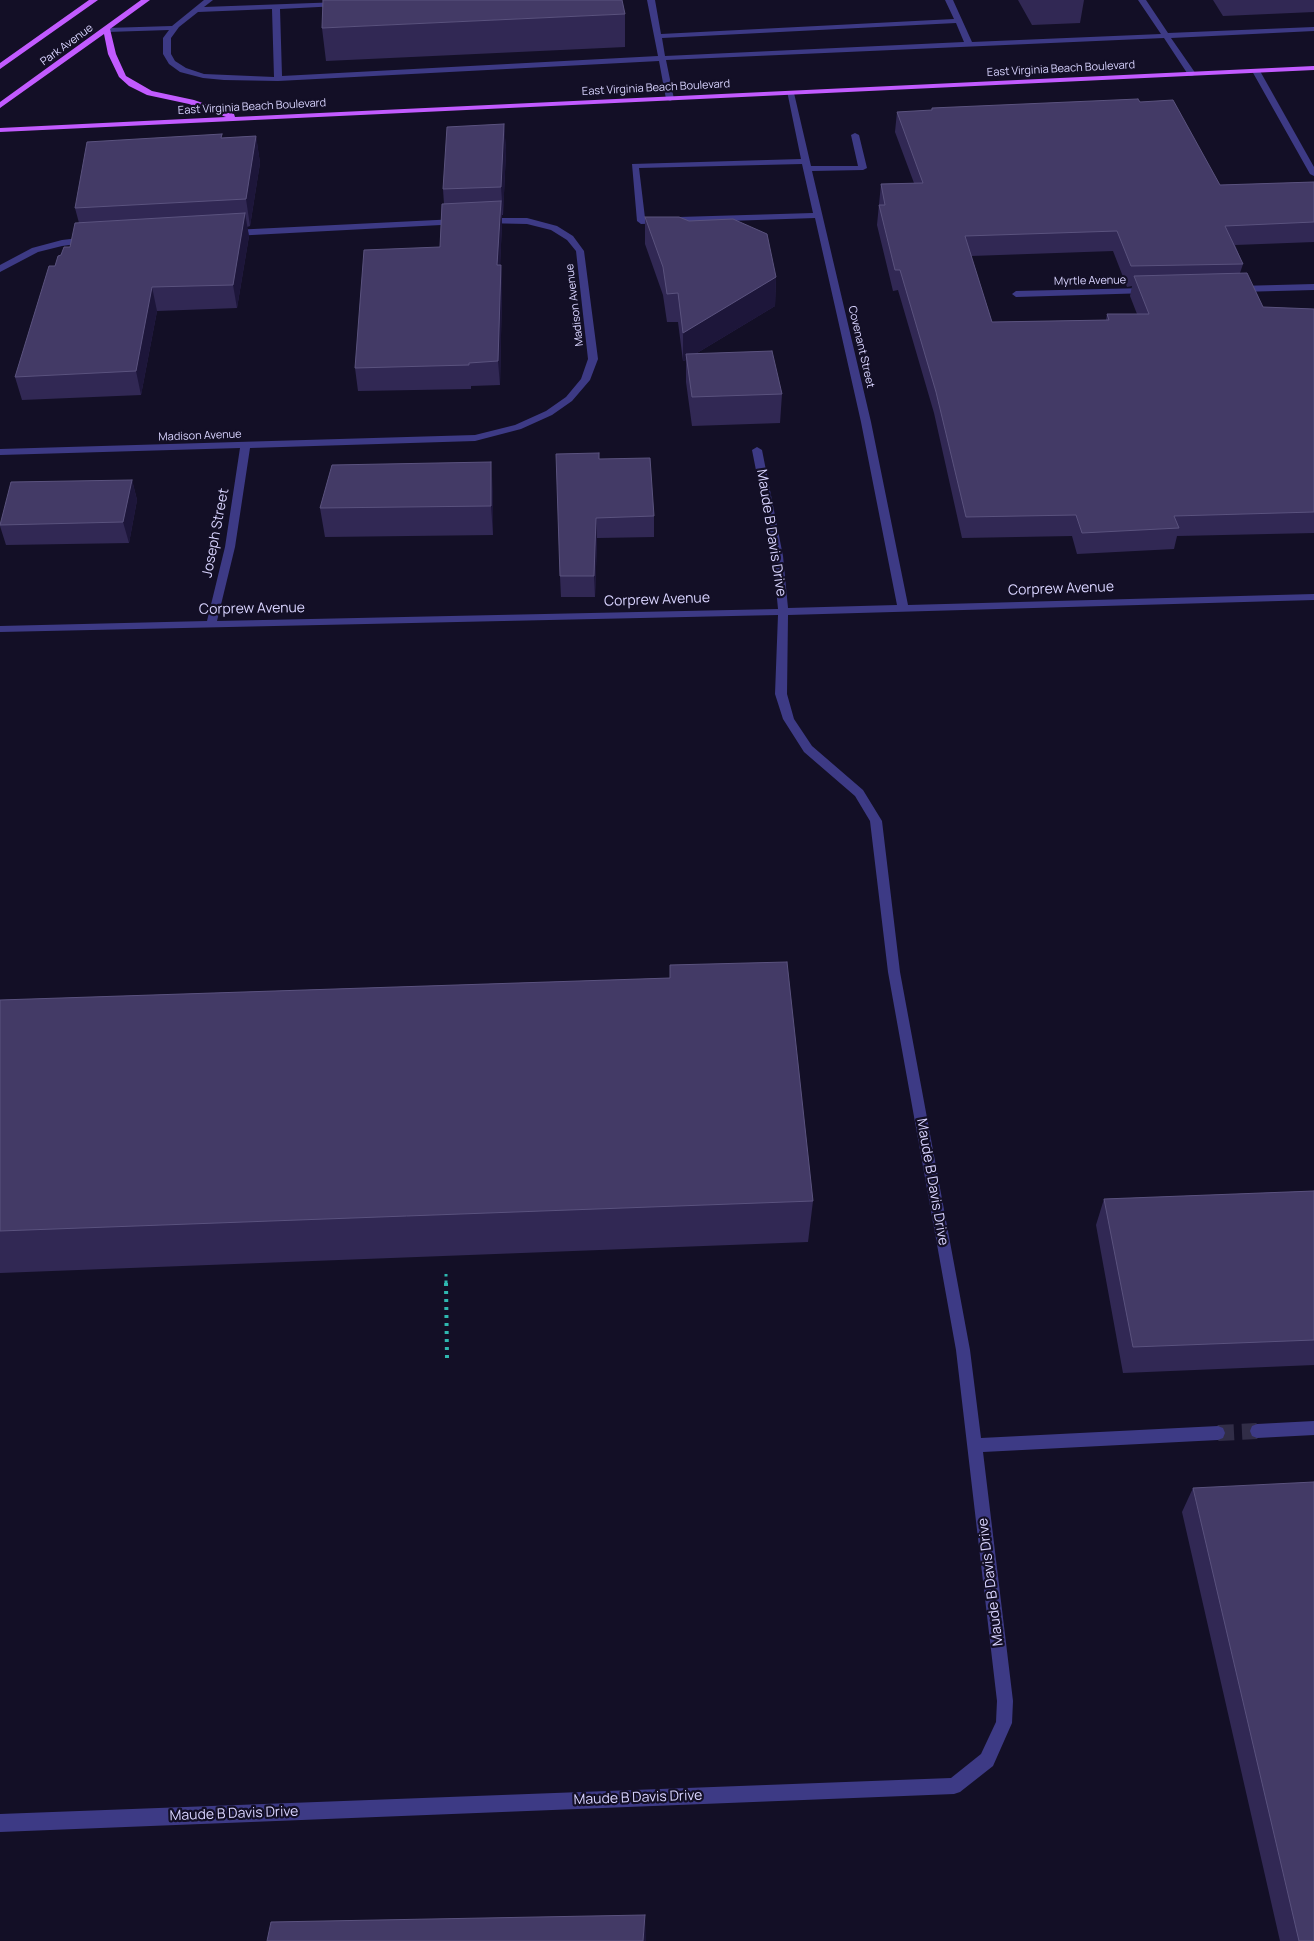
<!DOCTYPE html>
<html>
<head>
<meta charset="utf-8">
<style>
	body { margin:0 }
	canvas { display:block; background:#130f26 }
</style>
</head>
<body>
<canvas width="1314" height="1941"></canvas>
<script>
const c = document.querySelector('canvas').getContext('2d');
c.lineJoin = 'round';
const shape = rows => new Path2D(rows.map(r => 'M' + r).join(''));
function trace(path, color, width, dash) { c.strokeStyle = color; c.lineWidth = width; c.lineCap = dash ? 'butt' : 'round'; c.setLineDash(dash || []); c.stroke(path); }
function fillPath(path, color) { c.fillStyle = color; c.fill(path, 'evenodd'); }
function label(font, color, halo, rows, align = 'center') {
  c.font = font + ' Manrope,sans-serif'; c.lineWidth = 4.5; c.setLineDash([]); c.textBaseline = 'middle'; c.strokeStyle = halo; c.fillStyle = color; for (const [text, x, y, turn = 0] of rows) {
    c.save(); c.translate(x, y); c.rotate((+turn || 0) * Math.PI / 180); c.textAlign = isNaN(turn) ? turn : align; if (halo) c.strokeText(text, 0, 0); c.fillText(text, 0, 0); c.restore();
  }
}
trace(shape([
	[1218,1433,1257,1431]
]), '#312d47', 16, [16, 8]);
trace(shape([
	[446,1274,446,1284]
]), '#2fb8b0', 3, [2.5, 4]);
trace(shape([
	[446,1283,447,1358]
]), '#2fb8b0', 4, [3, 5]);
fillPath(shape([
	[204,0,213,0,204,7,341,2,341,6,338,6,280,9,282,76,658,56,647,0,655,0,661,34,954,19,945,0,953,0,972,42,1161,34,1138,0,1146,0,1168,33,1314,27,1314,31,1171,38,1196,74,1192,76,1189,76,1164,38,666,60,674,99,670,101,666,99,659,61,278,81,224,80,203,78,180,72,169,64,163,54,163,38,169,30,107,32,103,30,107,28,172,26,204,0],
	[272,9,274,77,204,74,186,68,175,61,171,54,171,38,179,27,198,12,272,9],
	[956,23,964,42,665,56,662,38,956,23],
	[1253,69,1260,71,1314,167,1314,176,1310,174,1252,71,1253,69],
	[787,91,794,93,811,166,858,166,851,135,855,133,859,135,867,168,863,170,812,171,871,422,908,605,1314,594,1314,600,788,615,787,694,794,719,812,746,863,790,882,821,900,972,970,1350,981,1438,1218,1426,1223,1428,1225,1433,1223,1438,1218,1440,983,1452,1013,1701,1012,1723,993,1766,960,1792,954,1794,0,1832,0,1814,951,1778,981,1754,996,1722,997,1701,956,1350,888,972,870,821,855,796,804,752,783,719,775,694,778,615,0,632,0,626,207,621,225,547,240,448,0,455,0,449,475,435,515,425,546,411,566,397,581,379,588,359,576,251,567,240,551,230,527,224,482,223,482,219,485,218,527,218,557,226,573,236,584,251,598,359,590,380,572,401,552,415,521,429,475,441,250,448,235,547,217,621,778,609,773,556,752,450,757,447,762,450,783,556,788,608,897,605,861,422,815,218,641,224,637,221,632,164,801,159,787,91],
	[802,164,813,213,645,218,639,168,802,164],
	[457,219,460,220,460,224,233,236,229,233,233,230,457,219],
	[88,237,92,240,91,242,62,246,38,252,0,272,0,265,32,248,62,240,88,237],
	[1314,284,1314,290,1239,292,1235,289,1239,286,1314,284],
	[1146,288,1150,291,1149,293,1016,297,1012,294,1016,291,1146,288],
	[1314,1421,1314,1435,1257,1438,1252,1436,1250,1431,1252,1426,1257,1424,1314,1421]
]), '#3d3a85');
fillPath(shape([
	[89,0,98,0,0,69,0,63,89,0],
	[141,0,150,0,110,29,116,54,126,76,152,91,194,100,234,114,235,117,1314,66,1314,70,0,132,0,128,226,117,189,104,147,95,129,86,119,77,108,54,104,34,0,108,0,102,141,0]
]), '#c25bff');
fillPath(shape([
	[1018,0,1084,0,1080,23,1032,25],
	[1213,0,1314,0,1314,12,1223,16],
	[625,14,625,47,326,61,322,28],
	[1140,102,1220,185,1314,182,1314,242,1235,245,1243,264,1240,273,1263,307,1314,309,1314,533,1177,536,1174,549,1077,554,1072,536,962,538,934,413,898,290,893,291,877,225,881,184,914,183,895,132,897,112,931,111,932,108],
	[1113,251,1127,287,1132,286,1130,296,1137,314,1107,314,1106,320,992,322,971,256],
	[504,124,506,151,503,215,502,215,502,224,500,265,501,265,502,288,500,385,471,386,471,389,358,391,355,368,440,247,444,204,443,189],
	[256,136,260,163,250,226,247,227,249,236,237,308,157,311,141,395,22,400,15,377,55,266,61,255,70,247,79,223,75,208,222,138],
	[645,217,776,277,775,306,697,353,782,394,780,423,692,426,686,382,686,360,683,361,678,322,667,322,663,295,645,244],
	[599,459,654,516,654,537,597,538,595,597,561,597,560,576],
	[132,480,137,500,129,543,6,545,0,526,0,523],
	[493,491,493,535,325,537,320,508],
	[670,978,813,1201,808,1242,0,1273,0,1000],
	[1314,1191,1314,1365,1123,1373,1096,1225,1104,1199],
	[1193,1488,1314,1941,1280,1941,1182,1512]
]), '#312854');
fillPath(shape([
	[504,124,506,151,503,215,501,187],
	[256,136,260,163,250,226,246,199],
	[501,201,502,224,499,288,497,265],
	[245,213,249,236,237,308,233,285],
	[501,265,502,288,500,385,498,361],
	[776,277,775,306,687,359,686,354,686,360,683,361,683,333],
	[152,287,157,311,141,395,136,371],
	[491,462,493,491,493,535,491,506],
	[132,480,137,500,129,543,123,522],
	[596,518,597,538,595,597,594,576],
	[645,1915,646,1941,643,1941]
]), '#1d163a');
const building = shape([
	[323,0,622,0,625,14,322,28,323,0],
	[1138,99,1140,102,1173,100,1220,185,1314,182,1314,222,1225,226,1243,264,1131,266,1117,231,965,236,992,322,1109,320,1107,314,1149,314,1134,276,1247,273,1263,307,1314,309,1314,512,1174,516,1179,528,1082,533,1076,515,966,517,936,392,900,270,895,270,879,205,885,205,881,184,923,183,897,112,932,110,932,108,1138,99],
	[504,124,501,187,443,189,447,127,504,124],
	[222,134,221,138,256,136,246,199,75,208,87,142,222,134],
	[501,201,497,265,501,265,498,361,469,363,469,365,355,368,364,250,440,247,442,204,501,201],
	[245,213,233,285,152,287,136,371,15,377,49,266,55,266,58,256,61,255,64,247,70,247,75,223,245,213],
	[645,217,679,217,689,221,733,219,767,234,776,277,683,333,678,293,667,294,663,267,645,217],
	[772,351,782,394,692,397,686,354,772,351],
	[599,453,599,459,650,458,654,516,596,518,594,576,560,576,556,454,599,453],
	[491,462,491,506,320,508,332,465,491,462],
	[132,480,123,522,0,525,11,482,132,480],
	[787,962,813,1201,0,1231,0,1000,670,978,670,965,787,962],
	[1314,1191,1314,1340,1133,1347,1104,1199,1314,1191],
	[1314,1482,1314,1941,1299,1941,1193,1488,1314,1482],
	[645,1915,643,1941,267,1941,271,1922,645,1915]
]);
fillPath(building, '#433a66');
trace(building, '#5a527e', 1);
label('11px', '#d9d4ff', '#130f26', [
	["Park Avenue",67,45,-36],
	["East Virginia Beach Boulevard",1061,69,-3],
	["East Virginia Beach Boulevard",656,88,-3],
	["East Virginia Beach Boulevard",252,107,-3],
	["Myrtle Avenue",1090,281,-1],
	["Madison Avenue",575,305,-97],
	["Covenant Street",861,347,77],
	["Madison Avenue",200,436,-2]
]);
label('14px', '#d9d4ff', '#130f26', [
	["Joseph Street",216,533,-79],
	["Maude B Davis Drive",771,533,81],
	["Corprew Avenue",1061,589,-2],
	["Corprew Avenue",657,600,-2],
	["Corprew Avenue",252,609,-1],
	["Maude B Davis Drive",932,1182,80],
	["Maude B Davis Drive",991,1582,-97],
	["Maude B Davis Drive",638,1798,-2],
	["Maude B Davis Drive",234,1814,-2]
]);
</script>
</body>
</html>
